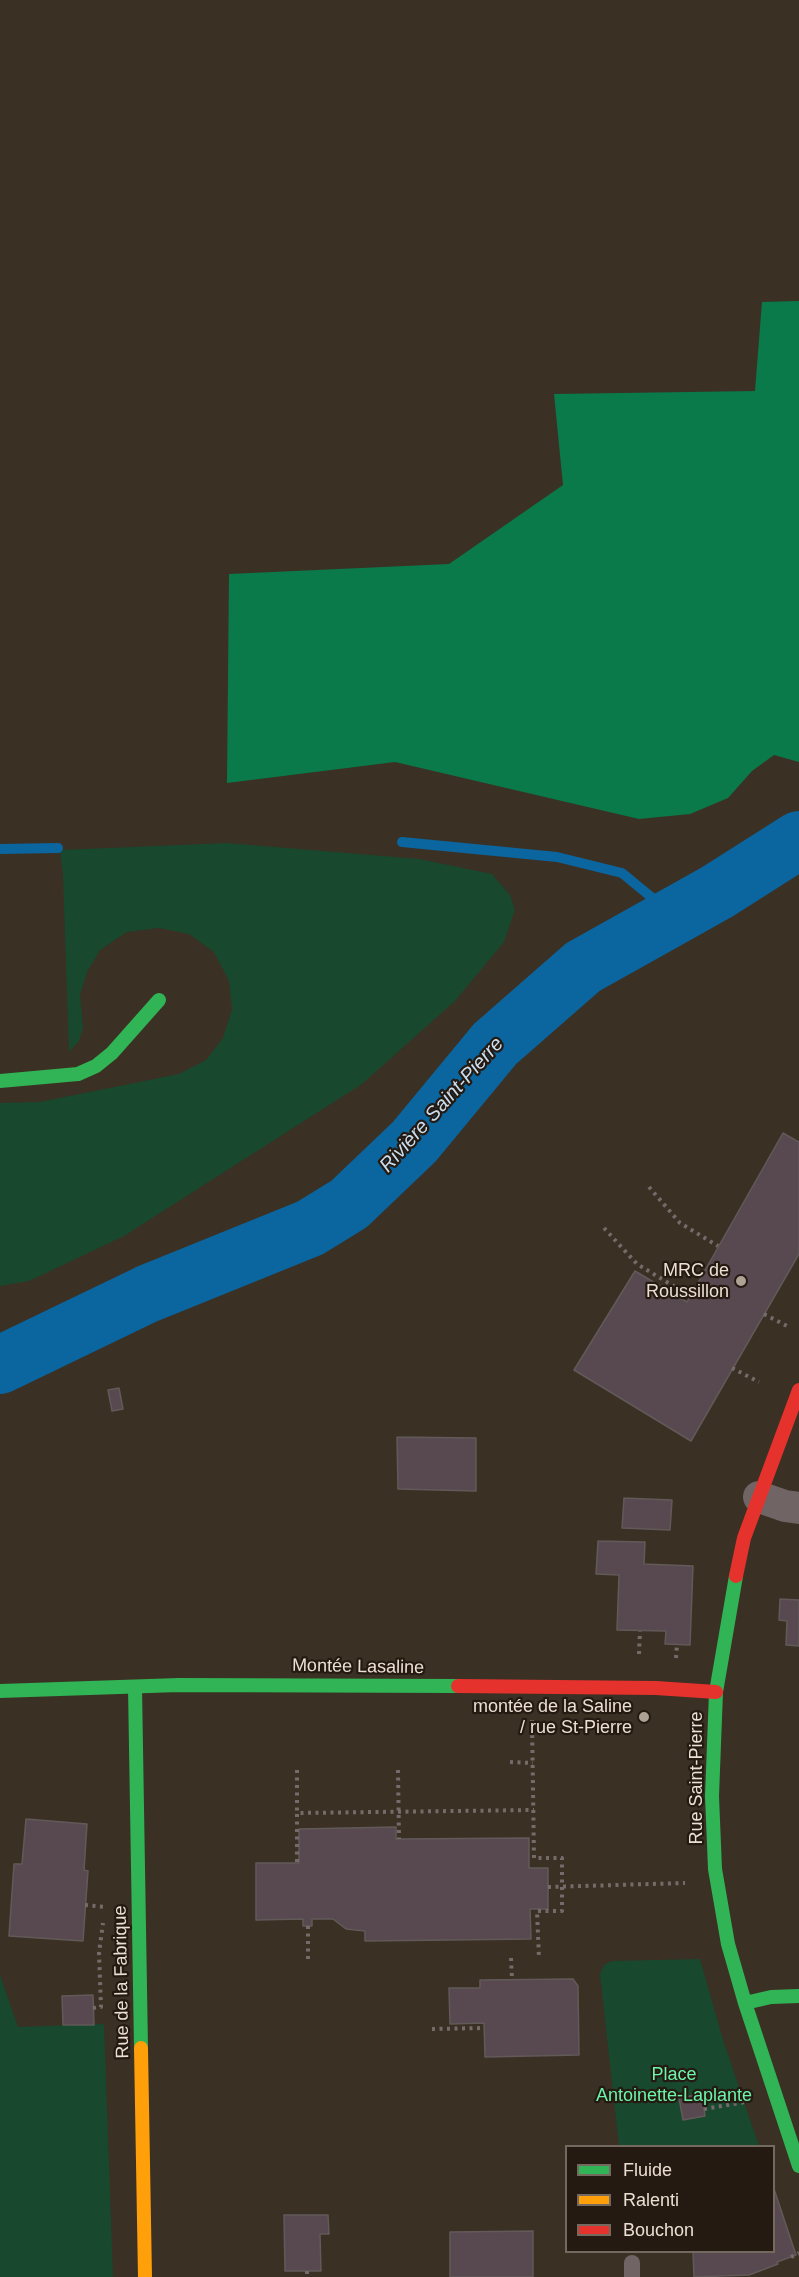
<!DOCTYPE html>
<html>
<head>
<meta charset="utf-8">
<style>
	body { margin:0 }
	#map { position:relative; width:799px; height:2277px; overflow:hidden; background:#3b3024; font-family:Helvetica,sans-serif }
	canvas { display:block }
	.legend { position:absolute; left:565px; top:2145px; width:210px; height:108px; box-sizing:border-box; background:#241a11; border:2px solid #74695e; margin:0; padding:8px 10px; list-style:none; font-size:18px; color:#ecdfd2 }
	.legend li { display:flex; align-items:center; gap:12px; height:30px }
	.legend b { width:30px; border:2px solid #74695e }
</style>
</head>
<body>
<div id="map">
<canvas width="799" height="2277"></canvas>
<ul class="legend">
<li><b style="height:8px;background:#30b455"></b>Fluide</li>
<li><b style="height:8px;background:#ff9f0a"></b>Ralenti</li>
<li><b style="height:8px;background:#e5322d"></b>Bouchon</li>
</ul>
</div>
<script>
const c = document.querySelector('canvas').getContext('2d');
c.lineJoin = 'round';
function fillPath(path, color) { c.fillStyle = color; c.fill(path, 'evenodd'); }
const shape = rows => new Path2D(rows.map(r => 'M' + r).join(''));
function trace(path, color, width, dash) { c.strokeStyle = color; c.lineWidth = width; c.lineCap = dash ? 'butt' : 'round'; c.setLineDash(dash || []); c.stroke(path); }
function label(font, color, halo, rows, align = 'center') {
  c.font = font + ' Helvetica,sans-serif'; c.lineWidth = 4.5; c.setLineDash([]); c.textBaseline = 'middle'; c.strokeStyle = halo; c.fillStyle = color; for (const [text, x, y, turn = 0] of rows) {
    c.save(); c.translate(x, y); c.rotate((+turn || 0) * Math.PI / 180); c.textAlign = isNaN(turn) ? turn : align; if (halo) c.strokeText(text, 0, 0); c.fillText(text, 0, 0); c.restore();
  }
}
fillPath(shape([
	[227,843,419,859,492,874,510,895,515,910,504,942,455,1001,362,1084,124,1236,29,1281,0,1286,0,1103,40,1102,179,1074,206,1060,223,1038,232,1009,229,981,214,952,189,934,159,928,127,932,100,950,87,972,80,995,83,1028,79,1041,69,1052,63,875,60,850],
	[700,1959,723,2040,759,2146,619,2146,600,1974,604,1965,612,1961],
	[0,1975,18,2027,104,2024,113,2277,0,2277]
]), '#18482e');
fillPath(shape([
	[799,301,799,762,774,755,752,771,728,798,690,814,639,819,395,762,227,783,229,574,449,564,563,485,554,394,755,391,762,302]
]), '#0a7a4b');
trace(shape([
	[402,842,557,857,622,873,673,915],
	[0,849,58,848]
]), '#0b659e', 10);
trace(shape([
	[0,1365,147,1294,310,1228,349,1204,414,1142,495,1044,583,967,717,892,799,840]
]), '#0b659e', 58);
const building = shape([
	[783,1133,799,1142,799,1254,691,1441,574,1370,635,1271,687,1302,783,1133],
	[119,1388,123,1409,112,1411,108,1390,119,1388],
	[397,1437,476,1438,476,1491,398,1489,397,1437],
	[624,1498,672,1500,670,1530,622,1528,624,1498],
	[598,1541,645,1542,644,1564,693,1566,690,1645,665,1644,666,1631,617,1630,619,1575,596,1574,598,1541],
	[780,1599,799,1600,799,1646,786,1645,787,1621,779,1620,780,1599],
	[26,1819,87,1824,84,1870,88,1871,83,1941,9,1936,14,1864,22,1864,26,1819],
	[396,1827,396,1839,399,1839,529,1838,529,1868,548,1868,548,1909,530,1909,531,1939,365,1941,365,1931,346,1929,333,1919,312,1919,312,1926,303,1926,303,1919,256,1920,256,1863,299,1863,299,1829,396,1827],
	[573,1979,578,1986,579,2055,485,2057,484,2023,450,2024,449,1988,480,1988,480,1980,573,1979],
	[93,1995,94,2025,63,2025,62,1996,93,1995],
	[702,2094,705,2116,683,2120,679,2098,702,2094],
	[774,2189,796,2255,777,2262,778,2264,749,2275,694,2277,693,2252,774,2252,774,2189],
	[284,2215,328,2215,329,2234,320,2234,321,2271,285,2271,284,2215],
	[533,2231,533,2277,450,2277,450,2232,533,2231]
]);
fillPath(building, '#584950');
trace(building, '#625a59', 1.5);
trace(shape([
	[649,1187,680,1223,718,1246],
	[604,1228,637,1264,690,1296],
	[764,1314,787,1326],
	[732,1368,759,1382],
	[639,1654,640,1631],
	[676,1658,677,1644],
	[532,1720,534,1858,562,1858,562,1911,537,1911,539,1958],
	[510,1762,533,1763],
	[297,1770,297,1813],
	[398,1770,399,1839],
	[297,1862,297,1813,534,1810],
	[548,1887,685,1883],
	[85,1905,105,1907],
	[308,1926,308,1963],
	[511,1958,512,1980],
	[93,2008,101,2007,99,1953,103,1923],
	[432,2029,484,2028],
	[704,2109,745,2102],
	[791,2257,799,2253],
	[307,2271,307,2277]
]), '#766b6b', 4, [3, 4.5]);
trace(shape([
	[632,2263,632,2277]
]), '#716465', 16);
trace(shape([
	[759,1497,785,1506,799,1508]
]), '#716465', 32);
trace(shape([
	[0,1081,78,1074,96,1066,112,1053,159,1000],
	[736,1576,716,1692,712,1796,715,1869,728,1944,745,2003,799,2166],
	[135,1687,141,2048],
	[0,1691,179,1685,458,1686],
	[745,2003,771,1997,799,1996]
]), '#30b455', 14);
trace(shape([
	[141,2048,145,2277]
]), '#ff9f0a', 14);
trace(shape([
	[736,1576,744,1538,799,1390],
	[458,1686,656,1688,716,1692]
]), '#e5322d', 14);
for (const [x, y, r, color] of [
	[741,1281,6,"#aea295"],
	[644,1717,6,"#aea295"]
]) { const dot = new Path2D(); dot.arc(x, y, r, 0, 2 * Math.PI); c.fillStyle = color; c.fill(dot); trace(dot, '#241a11', 2); }
label('18px', '#ecdfd2', '#241a11', [
	["MRC de",729,1271],
	["Roussillon",729,1292],
	["montée de la Saline",632,1707],
	["/ rue St-Pierre",632,1728]
], 'right');
label('18px', '#ecdfd2', '#241a11', [
	["Montée Lasaline",358,1667,1],
	["Rue Saint-Pierre",697,1778,-90],
	["Rue de la Fabrique",122,1982,-91]
]);
label('18px', '#6bf4aa', '#241a11', [
	["Place",674,2075],
	["Antoinette-Laplante",674,2096]
]);
label('italic 20px', '#cbdeef', '#241a11', [
	["Rivière Saint-Pierre",442,1105,-48]
]);
</script>
</body>
</html>
